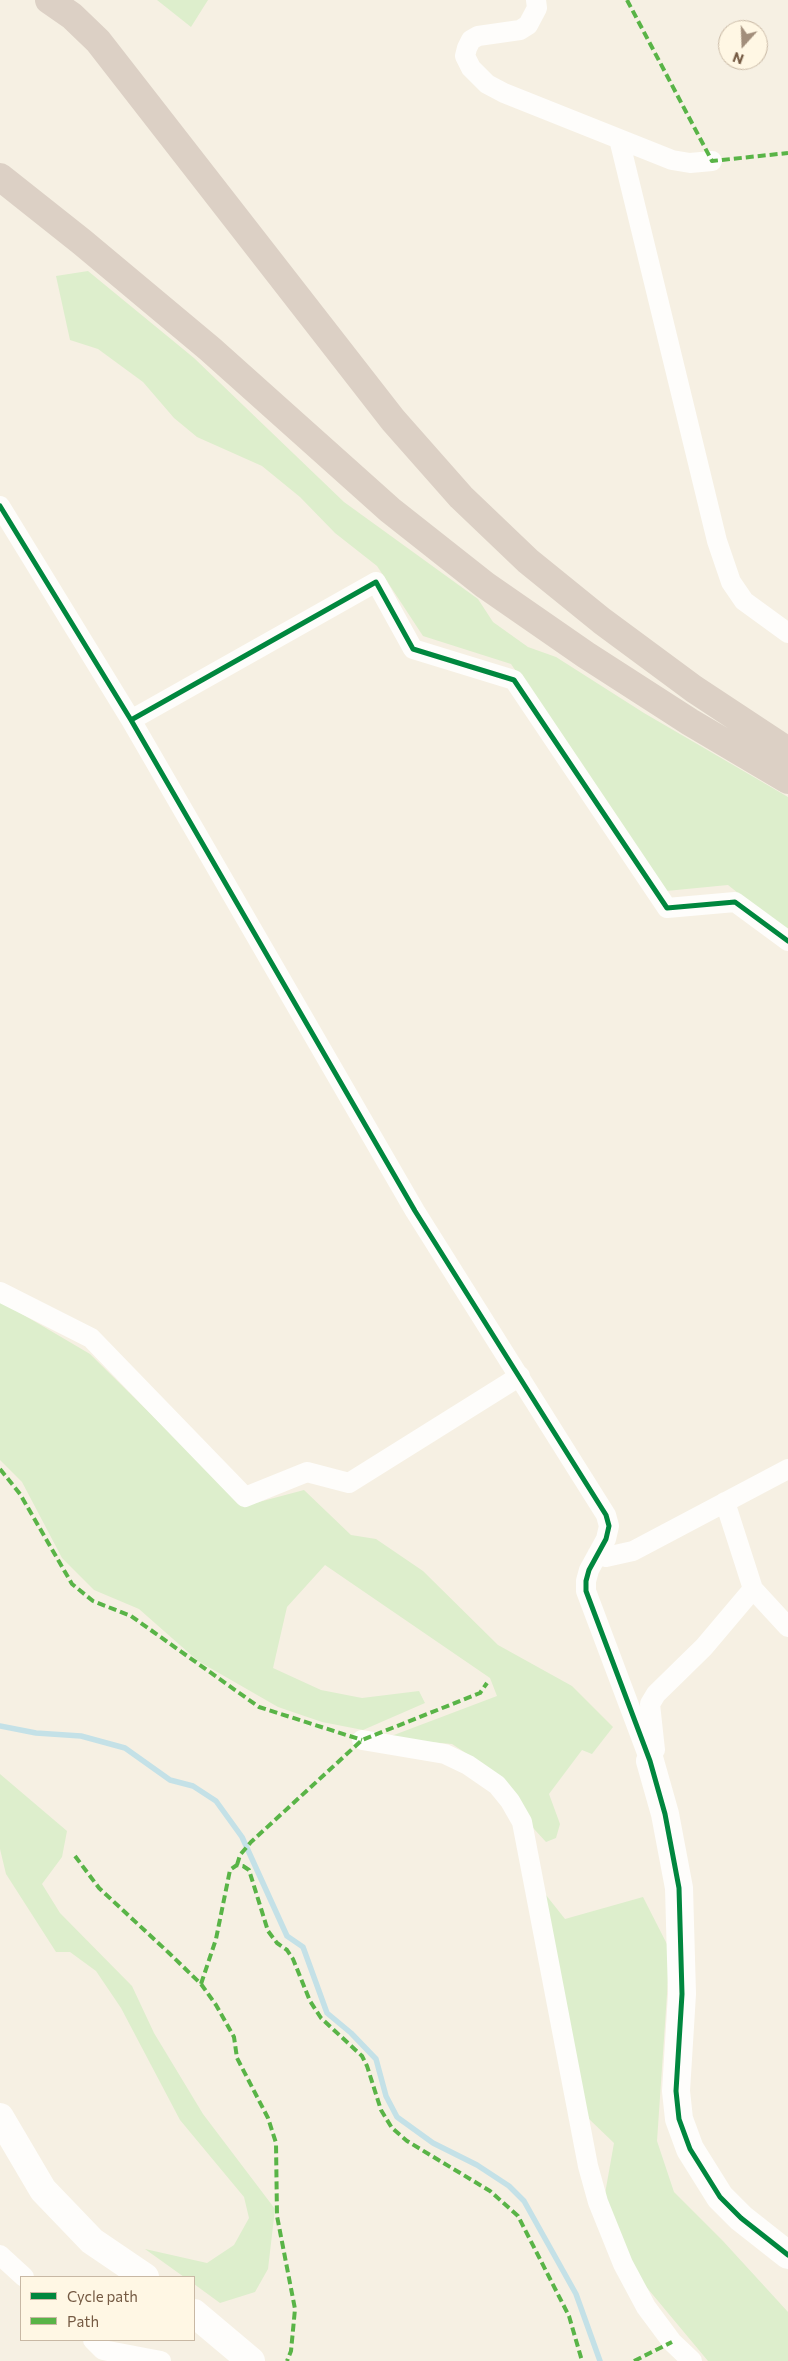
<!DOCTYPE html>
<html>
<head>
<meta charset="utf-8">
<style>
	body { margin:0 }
	#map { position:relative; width:788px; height:2361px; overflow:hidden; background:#f6f0e3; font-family:Commissioner,sans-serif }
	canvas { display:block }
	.legend { position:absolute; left:20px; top:2276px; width:175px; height:65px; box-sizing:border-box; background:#fff7e4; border:1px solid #c8b8a4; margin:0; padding:6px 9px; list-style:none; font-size:15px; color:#755a43 }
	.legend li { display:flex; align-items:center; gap:10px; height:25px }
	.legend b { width:25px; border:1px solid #c8b8a4 }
	.north { position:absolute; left:718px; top:20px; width:50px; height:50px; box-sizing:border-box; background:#fff7e4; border:1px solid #c8b8a4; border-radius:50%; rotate:200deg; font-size:14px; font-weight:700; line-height:20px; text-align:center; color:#755a43 }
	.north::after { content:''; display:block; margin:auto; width:18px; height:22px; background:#a28e7b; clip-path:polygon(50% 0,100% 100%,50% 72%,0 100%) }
</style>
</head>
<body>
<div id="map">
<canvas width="788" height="2361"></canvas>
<ul class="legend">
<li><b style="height:6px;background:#00873e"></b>Cycle path</li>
<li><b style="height:6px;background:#59b447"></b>Path</li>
</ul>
<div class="north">N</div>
</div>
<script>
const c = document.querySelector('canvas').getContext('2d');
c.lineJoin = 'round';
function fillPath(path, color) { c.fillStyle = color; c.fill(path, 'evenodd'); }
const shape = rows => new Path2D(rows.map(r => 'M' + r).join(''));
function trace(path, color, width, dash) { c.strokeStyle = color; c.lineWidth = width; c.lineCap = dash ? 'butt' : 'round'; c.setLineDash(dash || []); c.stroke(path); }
fillPath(shape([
	[157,0,208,0,191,27],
	[88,271,194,358,344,502,478,599,493,622,528,647,556,657,644,713,788,797,788,933,728,885,666,891,511,664,423,636,377,566,335,533,300,497,262,466,197,437,174,418,143,382,98,349,70,340,56,276],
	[0,1301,90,1354,244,1506,304,1490,351,1535,376,1539,423,1571,498,1645,572,1686,613,1727,592,1754,582,1750,549,1794,560,1824,556,1838,546,1842,524,1818,490,1769,452,1744,386,1738,497,1696,490,1678,325,1565,287,1607,273,1668,321,1690,362,1698,419,1691,425,1703,363,1730,322,1722,278,1707,198,1661,139,1609,94,1590,62,1558,22,1482,0,1460],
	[0,1774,67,1831,62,1857,42,1884,60,1913,132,1986,154,2033,203,2114,275,2209,268,2269,255,2292,220,2303,194,2284,194,2277,184,2277,145,2249,207,2263,234,2245,249,2218,244,2197,180,2120,121,2008,96,1971,70,1952,56,1952,6,1874,0,1849],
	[542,1890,565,1919,643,1897,670,1950,657,2141,674,2192,723,2241,788,2312,788,2361,708,2361,643,2283,603,2205,614,2143,589,2119,560,2014]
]), '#dec');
trace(shape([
	[0,1726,36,1733,81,1736,125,1748,170,1780,193,1786,216,1801,242,1837,287,1936,303,1947,327,2013,351,2033,376,2059,386,2096,397,2117,433,2143,477,2165,509,2186,524,2201,576,2294,600,2361]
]), '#c4e1e7', 5.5);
trace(shape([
	[536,0,537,8,528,25,520,30,478,36,471,40,467,48,465,56,471,68,487,84,504,93,672,160,690,163,712,161],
	[619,139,717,541,731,582,744,601,788,633],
	[0,506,131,720,415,1211,606,1515,609,1526,606,1539,589,1570,586,1581,586,1591,650,1761],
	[131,720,376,582,413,649,514,680,667,908,735,902,788,941],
	[0,1292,91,1338,245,1497,307,1472,349,1483,520,1376],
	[725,1502,753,1589,788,1627],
	[597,1555,606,1557,633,1551,788,1469],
	[362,1740,445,1754,468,1765,497,1785,510,1801,522,1822,588,2166,598,2202,623,2264,646,2307,672,2342,692,2361],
	[655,1750,650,1704,656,1694,704,1647,753,1589],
	[0,2255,24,2277],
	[93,2340,103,2350,161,2361]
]), '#fefdfb', 20);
trace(shape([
	[650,1761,665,1814,679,1888,682,1994,676,2091,679,2119,690,2149,720,2197,741,2218,788,2255],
	[0,2117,43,2190,92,2241,145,2277],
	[194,2313,251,2361]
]), '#fefdfb', 28);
trace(shape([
	[49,0,72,16,98,41,393,420,461,497,528,561,602,621,694,689,788,751],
	[0,177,82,242,210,349,390,510,485,585,586,655,690,722,788,780]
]), '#dcd0c5', 28);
trace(shape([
	[627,0,712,161,788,153],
	[0,1469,20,1494,72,1584,93,1601,131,1616,259,1707,362,1740],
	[75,1856,99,1888,169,1953,201,1984,216,2005,234,2037,237,2058,268,2118,276,2143,277,2216,295,2309,291,2351,287,2361],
	[237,1865,240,1855,251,1842,362,1740,480,1693,487,1683],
	[201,1984,216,1939,230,1870,237,1865,243,1866,249,1870,268,1931,277,1943,287,1950,293,1959,310,2001,321,2018,362,2056,367,2066,381,2110,392,2128,407,2141,490,2191,518,2216,569,2316,582,2361],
	[634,2361,672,2342]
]), '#59b447', 4, [8, 4]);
trace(shape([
	[0,506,131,720,415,1211,606,1515,609,1526,606,1539,589,1570,586,1581,586,1591,650,1761,665,1814,679,1888,682,1994,676,2091,679,2119,690,2149,720,2197,741,2218,788,2255],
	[131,720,376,582,413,649,514,680,667,908,735,902,788,941]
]), '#00873e', 5);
</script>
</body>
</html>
